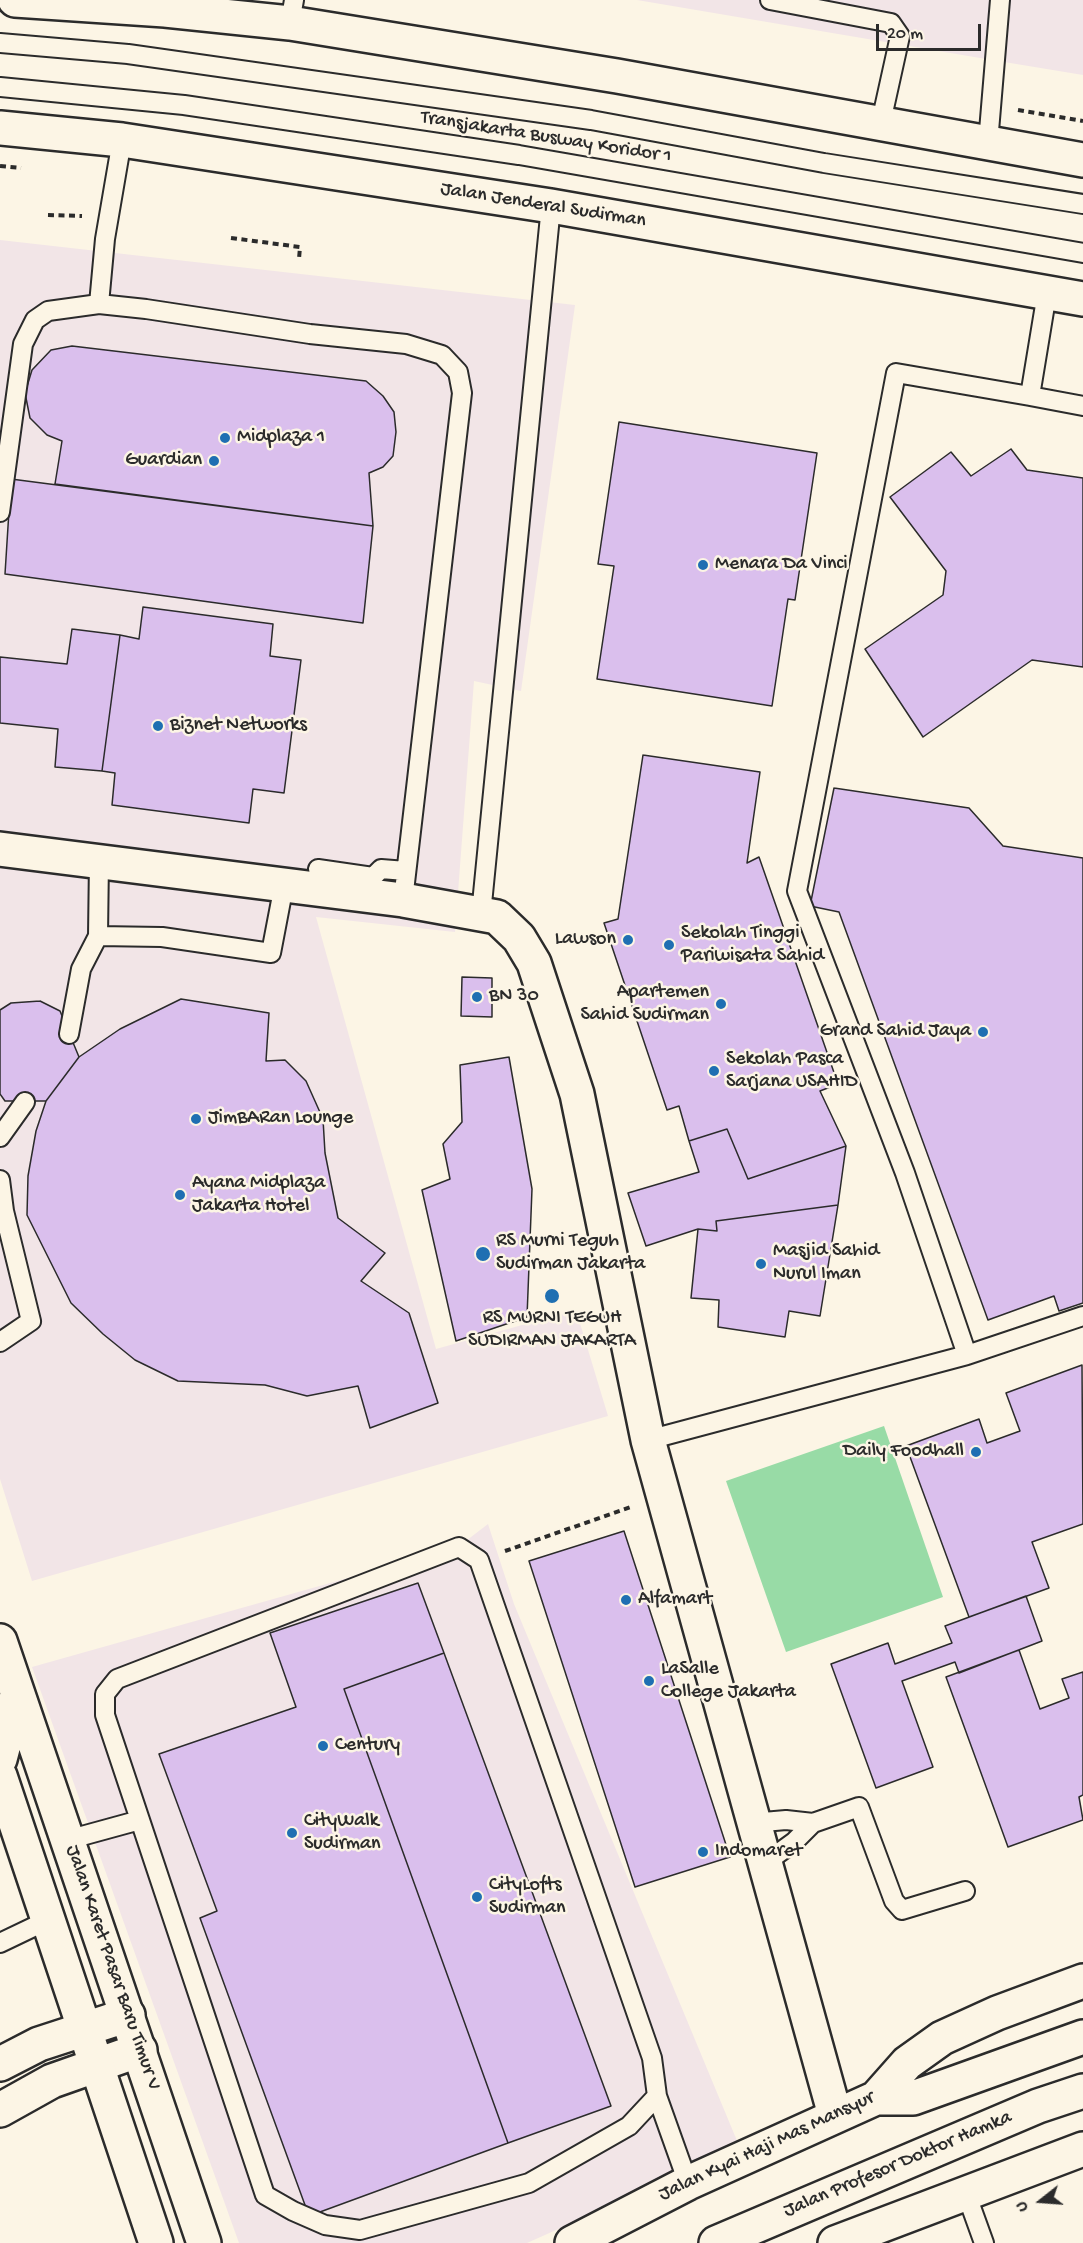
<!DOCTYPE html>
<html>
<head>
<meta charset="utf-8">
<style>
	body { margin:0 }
	#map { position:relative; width:1083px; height:2243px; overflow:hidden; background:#fcf5e5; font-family:"Gochi Hand",sans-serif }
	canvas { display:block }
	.north { position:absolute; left:1011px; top:2171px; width:60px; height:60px; -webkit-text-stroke:4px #fcf5e5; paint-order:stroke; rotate:253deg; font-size:16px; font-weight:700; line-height:24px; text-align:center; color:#2b2b2b }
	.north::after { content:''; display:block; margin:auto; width:21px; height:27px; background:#2b2b2b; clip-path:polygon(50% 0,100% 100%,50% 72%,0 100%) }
	.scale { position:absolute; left:876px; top:24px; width:105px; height:27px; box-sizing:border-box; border:3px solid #2b2b2b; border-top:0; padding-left:8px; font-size:18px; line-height:21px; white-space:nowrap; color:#2b2b2b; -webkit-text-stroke:4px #fcf5e5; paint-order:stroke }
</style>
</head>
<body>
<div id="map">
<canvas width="1083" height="2243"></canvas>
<div class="north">U</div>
<div class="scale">20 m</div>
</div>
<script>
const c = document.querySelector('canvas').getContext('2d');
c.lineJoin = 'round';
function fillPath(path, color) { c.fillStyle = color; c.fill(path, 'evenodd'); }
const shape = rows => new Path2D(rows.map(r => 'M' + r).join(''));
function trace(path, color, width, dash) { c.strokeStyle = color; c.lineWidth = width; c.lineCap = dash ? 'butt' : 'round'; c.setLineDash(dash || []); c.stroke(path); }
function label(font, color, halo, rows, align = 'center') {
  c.font = font + ' "Gochi Hand",sans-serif'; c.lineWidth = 5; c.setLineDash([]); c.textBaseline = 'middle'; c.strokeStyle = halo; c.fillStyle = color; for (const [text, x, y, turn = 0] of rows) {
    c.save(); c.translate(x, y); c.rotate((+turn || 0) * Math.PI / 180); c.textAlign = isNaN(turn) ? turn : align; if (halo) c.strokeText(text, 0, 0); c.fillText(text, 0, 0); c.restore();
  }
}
fillPath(shape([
	[637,0,1083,0,1083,75,986,59],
	[0,240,575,305,521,691,474,681,455,932,316,917,436,1349,576,1310,608,1416,32,1581,0,1479],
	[488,1524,514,1604,740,2148,527,2243,239,2243,32,1667,458,1547]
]), '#f2e5e7');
fillPath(shape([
	[884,1426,943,1597,786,1652,726,1481]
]), '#98dba6');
const building = shape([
	[72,346,366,381,383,396,394,412,396,432,393,456,383,467,369,473,373,526,55,484,62,441,47,435,30,418,25,393,32,370,51,350,72,346],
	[619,422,817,453,795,600,788,599,772,706,597,679,614,566,598,564,619,422],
	[1011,449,1027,470,1083,478,1083,667,1032,660,923,737,865,649,943,595,946,571,890,497,951,452,971,476,1011,449],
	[11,479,373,526,363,623,5,574,11,479],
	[143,607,273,624,270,656,301,660,284,793,253,789,249,823,112,805,115,773,102,771,120,635,139,639,143,607],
	[72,629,120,635,102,771,55,767,58,729,0,723,0,657,67,664,72,629],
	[643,755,760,772,747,863,759,857,838,1084,820,1091,846,1146,748,1179,727,1129,689,1141,679,1106,667,1110,604,923,618,919,643,755],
	[834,788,969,808,1003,846,1083,858,1083,1303,1059,1311,1054,1296,988,1320,839,912,810,906,834,788],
	[462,977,492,978,492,1017,461,1016,462,977],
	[181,999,269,1013,266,1061,285,1060,306,1081,323,1119,325,1153,338,1218,385,1253,361,1281,409,1313,438,1403,370,1428,358,1386,307,1396,265,1385,178,1381,135,1360,103,1334,71,1303,27,1215,28,1176,36,1131,46,1101,79,1057,120,1029,181,999],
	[40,1001,60,1011,79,1057,46,1101,5,1101,0,1094,0,1010,11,1003,40,1001],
	[509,1057,532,1189,527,1317,456,1341,422,1190,450,1179,443,1144,462,1122,460,1065,509,1057],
	[727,1129,748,1179,846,1146,838,1205,716,1221,717,1231,698,1229,646,1246,628,1193,699,1172,689,1141,727,1129],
	[838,1205,820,1316,789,1311,785,1337,718,1327,719,1300,691,1298,698,1229,717,1231,716,1221,838,1205],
	[1082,1365,1083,1524,1032,1542,1049,1588,969,1617,906,1446,979,1419,987,1443,1020,1431,1006,1393,1082,1365],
	[624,1531,730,1857,635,1887,529,1561,624,1531],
	[418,1583,444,1653,344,1689,508,2143,309,2216,200,1918,217,1911,159,1754,296,1707,270,1633,418,1583],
	[1026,1596,1042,1641,959,1673,955,1662,902,1681,933,1767,876,1788,831,1664,888,1643,895,1664,952,1643,945,1626,1026,1596],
	[1019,1650,1040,1709,1069,1698,1062,1679,1083,1672,1083,1795,1079,1797,1083,1820,1008,1847,946,1677,1019,1650],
	[444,1653,611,2106,508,2143,344,1689,444,1653]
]);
fillPath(building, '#dabfed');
trace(building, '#2b2b2b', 1.5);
const service = shape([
	[770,0,891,23,900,36,881,122],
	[290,23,294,0],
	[0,43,128,54,591,120,824,163,1083,204],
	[0,87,184,105,519,155,1083,253],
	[988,143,1000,0],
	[1047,293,1030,396,1083,406],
	[99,304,105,239,122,140],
	[0,512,23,344,35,320,48,311,99,304,146,309,310,334,406,344,442,355,458,372,462,393,403,900],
	[318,869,373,877],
	[371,898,373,877,381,869,406,871],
	[481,914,551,206],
	[98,936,162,937,271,953,284,885],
	[69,1034,81,969,98,936,99,860],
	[0,1137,25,1102],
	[0,1180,4,1211,31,1321,0,1342],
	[967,1355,1083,1316],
	[648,1440,967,1355,905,1173,797,891,896,373,1030,396],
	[752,1823,786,1820,813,1823],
	[67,1840,140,1820],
	[765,1863,794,1842,813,1823,859,1807,894,1901,902,1910,965,1891],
	[0,1943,48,1920],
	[657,2096,629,2126,529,2183,360,2230,325,2225,293,2211,265,2195,105,1715,105,1694,117,1679,459,1547,479,1560,652,2058,657,2096,688,2183],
	[966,2193,984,2243]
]);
const minor = shape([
	[0,2064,39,2044,128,2015],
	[0,2110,52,2081,140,2050]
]);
const tertiary = shape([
	[0,849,403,900,497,917,519,938,534,963,577,1094,648,1440,835,2115],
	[0,1641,204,2243],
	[0,1759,17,1695],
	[0,1776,156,2243]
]);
const primary = shape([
	[15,0,165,10,290,23,617,76,1083,160],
	[0,128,122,140,551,206,1083,299],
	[876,2098,913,2098,1083,2037],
	[572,2243,688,2183,876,2098,907,2063,942,2038,997,2013,1083,1981],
	[716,2243,1038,2106,1083,2091],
	[835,2243,1083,2149]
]);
trace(service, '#2b2b2b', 22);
trace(minor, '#2b2b2b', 38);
trace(tertiary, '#2b2b2b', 38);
trace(primary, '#2b2b2b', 38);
trace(shape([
	[1018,110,1083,121],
	[0,166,21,168],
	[48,215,82,216],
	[231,238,300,247,299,259],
	[505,1551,631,1507]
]), '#2b2b2b', 4, [6, 4.5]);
trace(service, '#fcf5e5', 18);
trace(minor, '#fcf5e5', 33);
trace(tertiary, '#fcf5e5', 33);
trace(primary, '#fcf5e5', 33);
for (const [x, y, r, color] of [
	[225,438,6,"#1f6fb2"],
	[214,461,6,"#1f6fb2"],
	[703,565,6,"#1f6fb2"],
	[158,726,6,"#1f6fb2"],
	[628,940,6,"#1f6fb2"],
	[669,945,6,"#1f6fb2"],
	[477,997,6,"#1f6fb2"],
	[721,1004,6,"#1f6fb2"],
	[983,1032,6,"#1f6fb2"],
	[714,1071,6,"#1f6fb2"],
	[196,1119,6,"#1f6fb2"],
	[180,1195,6,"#1f6fb2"],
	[483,1254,8,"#1f6fb2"],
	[761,1264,6,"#1f6fb2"],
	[552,1296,8,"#1f6fb2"],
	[976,1452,6,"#1f6fb2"],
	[626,1600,6,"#1f6fb2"],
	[649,1681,6,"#1f6fb2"],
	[323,1746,6,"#1f6fb2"],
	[292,1833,6,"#1f6fb2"],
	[703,1852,6,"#1f6fb2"],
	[477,1897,6,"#1f6fb2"]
]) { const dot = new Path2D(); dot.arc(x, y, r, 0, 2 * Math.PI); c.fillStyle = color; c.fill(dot); trace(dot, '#fcf5e5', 2); }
label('20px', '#2b2b2b', '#fcf5e5', [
	["Transjakarta Busway Koridor 1",546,138,9],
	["Jalan Jenderal Sudirman",543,206,9],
	["Jalan Karet Pasar Baru Timur V",112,1968,71],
	["Jalan Kyai Haji Mas Mansyur",767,2147,-25],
	["Jalan Profesor Doktor Hamka",898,2165,-23]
]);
label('20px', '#2b2b2b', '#fcf5e5', [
	["Midplaza 1",237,438],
	["Guardian",202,461,"right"],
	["Menara Da Vinci",715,565],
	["Biznet Networks",170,726],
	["Sekolah Tinggi",681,934],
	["Pariwisata Sahid",681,957],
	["Lawson",616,940,"right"],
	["Apartemen",709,993,"right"],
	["Sahid Sudirman",709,1016,"right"],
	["BN 30",489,997],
	["Grand Sahid Jaya",971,1032,"right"],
	["Sekolah Pasca",726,1060],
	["Sarjana USAHID",726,1083],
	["JimBARan Lounge",208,1119],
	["Ayana Midplaza",192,1184],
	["Jakarta Hotel",192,1207],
	["RS Murni Teguh",496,1242],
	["Sudirman Jakarta",496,1265],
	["Masjid Sahid",773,1252],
	["Nurul Iman",773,1275],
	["RS MURNI TEGUH",552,1319,"center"],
	["SUDIRMAN JAKARTA",552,1342,"center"],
	["Daily Foodhall",964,1452,"right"],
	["Alfamart",638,1600],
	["LaSalle",661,1670],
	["College Jakarta",661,1693],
	["Century",335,1746],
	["CityWalk",304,1822],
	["Sudirman",304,1845],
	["Indomaret",715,1852],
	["CityLofts",489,1886],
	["Sudirman",489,1909]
], 'left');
</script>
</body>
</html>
